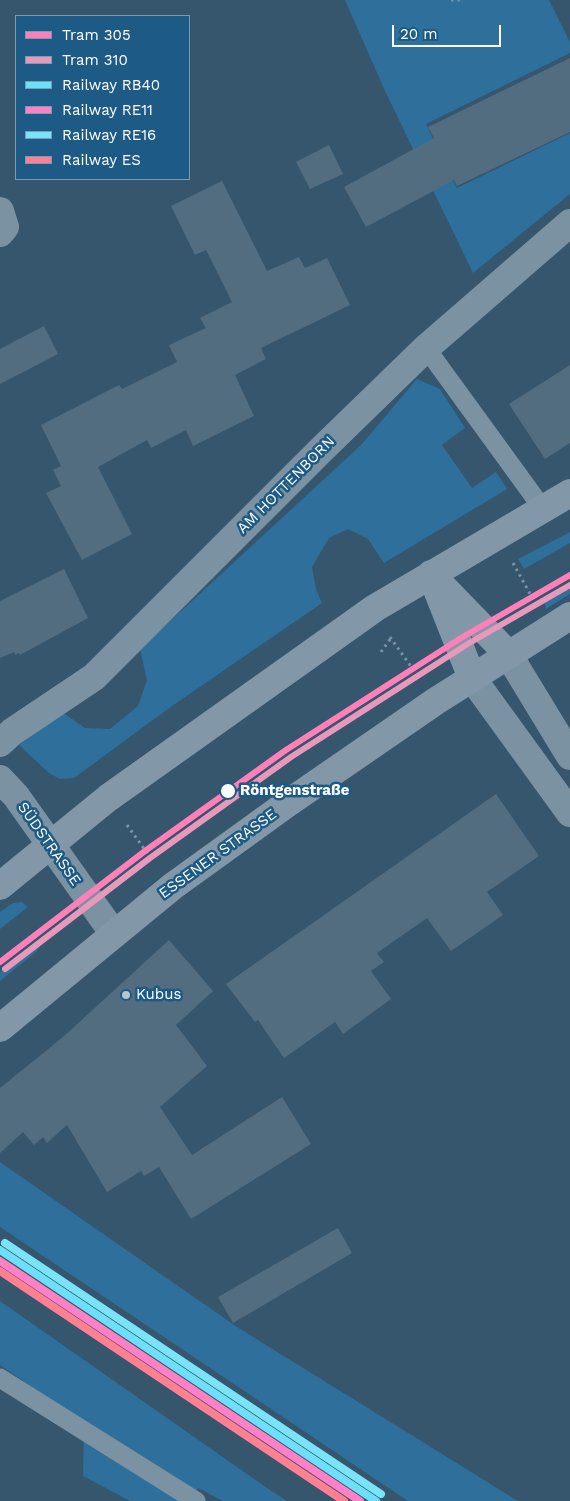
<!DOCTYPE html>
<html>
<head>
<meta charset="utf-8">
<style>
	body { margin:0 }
	#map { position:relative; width:570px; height:1501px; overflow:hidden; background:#35566d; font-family:"Work Sans",sans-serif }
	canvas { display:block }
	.legend { position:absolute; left:15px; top:15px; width:175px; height:165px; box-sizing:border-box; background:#1d5a85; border:1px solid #779cb6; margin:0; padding:6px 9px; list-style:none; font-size:15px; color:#fff }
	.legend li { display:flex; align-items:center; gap:10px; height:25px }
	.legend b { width:25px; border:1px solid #779cb6 }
	.scale { position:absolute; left:392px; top:25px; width:109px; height:22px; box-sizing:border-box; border:2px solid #fff; border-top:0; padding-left:6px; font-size:15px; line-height:18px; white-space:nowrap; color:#fff; -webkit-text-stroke:4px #1d5a85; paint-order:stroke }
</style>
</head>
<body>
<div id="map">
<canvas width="570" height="1501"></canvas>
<ul class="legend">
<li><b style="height:6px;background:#ff80b9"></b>Tram 305</li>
<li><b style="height:6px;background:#e798bb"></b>Tram 310</li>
<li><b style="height:6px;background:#6ddff8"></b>Railway RB40</li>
<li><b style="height:6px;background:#ff80c5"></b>Railway RE11</li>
<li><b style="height:6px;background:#7ae3f8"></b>Railway RE16</li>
<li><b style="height:6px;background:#ff8092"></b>Railway ES</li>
</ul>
<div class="scale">20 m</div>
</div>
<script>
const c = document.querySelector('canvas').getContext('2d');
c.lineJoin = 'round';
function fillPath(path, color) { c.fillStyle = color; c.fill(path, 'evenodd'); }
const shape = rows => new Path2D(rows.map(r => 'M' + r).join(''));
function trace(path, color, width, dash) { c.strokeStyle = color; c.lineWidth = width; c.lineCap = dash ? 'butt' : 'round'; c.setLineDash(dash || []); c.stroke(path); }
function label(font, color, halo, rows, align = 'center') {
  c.font = font + ' "Work Sans",sans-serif'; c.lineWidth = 5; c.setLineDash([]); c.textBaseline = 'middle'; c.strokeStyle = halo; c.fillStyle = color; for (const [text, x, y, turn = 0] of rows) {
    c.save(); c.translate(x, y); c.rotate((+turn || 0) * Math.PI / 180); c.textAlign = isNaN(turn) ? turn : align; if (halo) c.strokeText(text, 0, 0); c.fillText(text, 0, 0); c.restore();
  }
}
fillPath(shape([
	[345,0,549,0,570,42,570,53,426,124,457,188,570,133,570,194,473,273,385,91],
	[417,379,440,389,465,428,442,445,472,488,496,472,507,489,384,563,368,539,348,529,329,538,312,567,316,589,322,603,172,706,74,778,60,779,49,773,19,745,62,712,85,728,110,729,138,706,147,680,140,649,361,445],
	[570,532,570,543,524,569,518,559],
	[570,583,570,594,546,609,543,597],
	[22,902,28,907,0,929,0,912,13,903],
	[47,935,37,951,0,981,0,972],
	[0,1162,237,1327,518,1501,408,1501,0,1227],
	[0,1301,267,1488,287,1501,223,1501,198,1488,193,1501,130,1501,83,1476,84,1423,0,1365]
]), '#2e6f9b');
fillPath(shape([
	[570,58,570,132,457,186,454,180,366,227,344,187,434,138,428,127],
	[329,145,343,174,310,189,296,162],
	[222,181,267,271,299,257,305,268,327,258,350,305,261,348,266,359,235,375,254,416,193,446,186,430,151,448,147,440,98,467,132,534,82,560,46,493,61,486,53,470,61,466,41,425,119,385,122,389,177,362,169,345,206,328,200,318,232,302,206,250,195,255,171,206],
	[44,326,58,354,0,384,0,349],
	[570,365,570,443,545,459,509,404],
	[64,569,88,618,20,655,19,653,15,655,14,652,0,658,0,601],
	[496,794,539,856,487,892,503,915,451,951,427,918,377,953,384,962,371,971,391,999,343,1034,335,1022,284,1058,258,1020,255,1022,226,984],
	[169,940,213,991,176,1025,207,1066,160,1107,192,1155,282,1097,311,1144,191,1219,159,1167,144,1176,141,1171,107,1192,67,1125,47,1143,43,1137,34,1145,23,1132,0,1153,0,1088,63,1037],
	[338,1228,352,1253,233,1323,218,1297]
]), '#536d80');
trace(shape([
	[451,0,460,0],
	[513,563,534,601],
	[390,637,417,675],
	[381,652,391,638],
	[127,825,153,861]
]), '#7b92a3', 3, [2.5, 4]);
trace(shape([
	[426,348,543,509],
	[0,1378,196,1501]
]), '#7b92a3', 19);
trace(shape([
	[0,211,5,227,0,233],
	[508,654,570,756],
	[472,678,570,813],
	[0,743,12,732,94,677,319,452,426,348,570,223],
	[0,779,16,796,114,934]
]), '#7b92a3', 28);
trace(shape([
	[431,574,472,678],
	[440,584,508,654],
	[0,886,108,798,375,608,570,493],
	[0,1028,173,886,288,803,436,701,570,616]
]), '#8298a8', 28);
trace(shape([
	[0,1250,376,1501]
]), '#6ddff8', 8);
trace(shape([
	[0,1261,360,1501]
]), '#ff80c5', 8);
trace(shape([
	[5,1243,381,1494]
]), '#7ae3f8', 8);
trace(shape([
	[0,1271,344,1501]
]), '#ff8092', 8);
trace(shape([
	[0,962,145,851,286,750,461,638,570,575]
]), '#ff80b9', 6);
trace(shape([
	[5,969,150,858,291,757,466,645,570,585]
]), '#e798bb', 6);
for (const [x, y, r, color] of [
	[228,791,8,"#fff"],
	[126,995,5,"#b8c4cc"]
]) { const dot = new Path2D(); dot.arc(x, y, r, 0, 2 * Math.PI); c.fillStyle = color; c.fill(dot); trace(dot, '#1d5a85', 2); }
label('15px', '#fff', '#1d5a85', [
	["AM HOTTENBORN",286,485,-45],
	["SÜDSTRASSE",49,844,55],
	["ESSENER STRASSE",218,854,-36]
]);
label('bold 15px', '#fff', '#1d5a85', [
	["Röntgenstraße",240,791]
], 'left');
label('15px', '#fff', '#1d5a85', [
	["Kubus",136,995]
], 'left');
</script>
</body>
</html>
